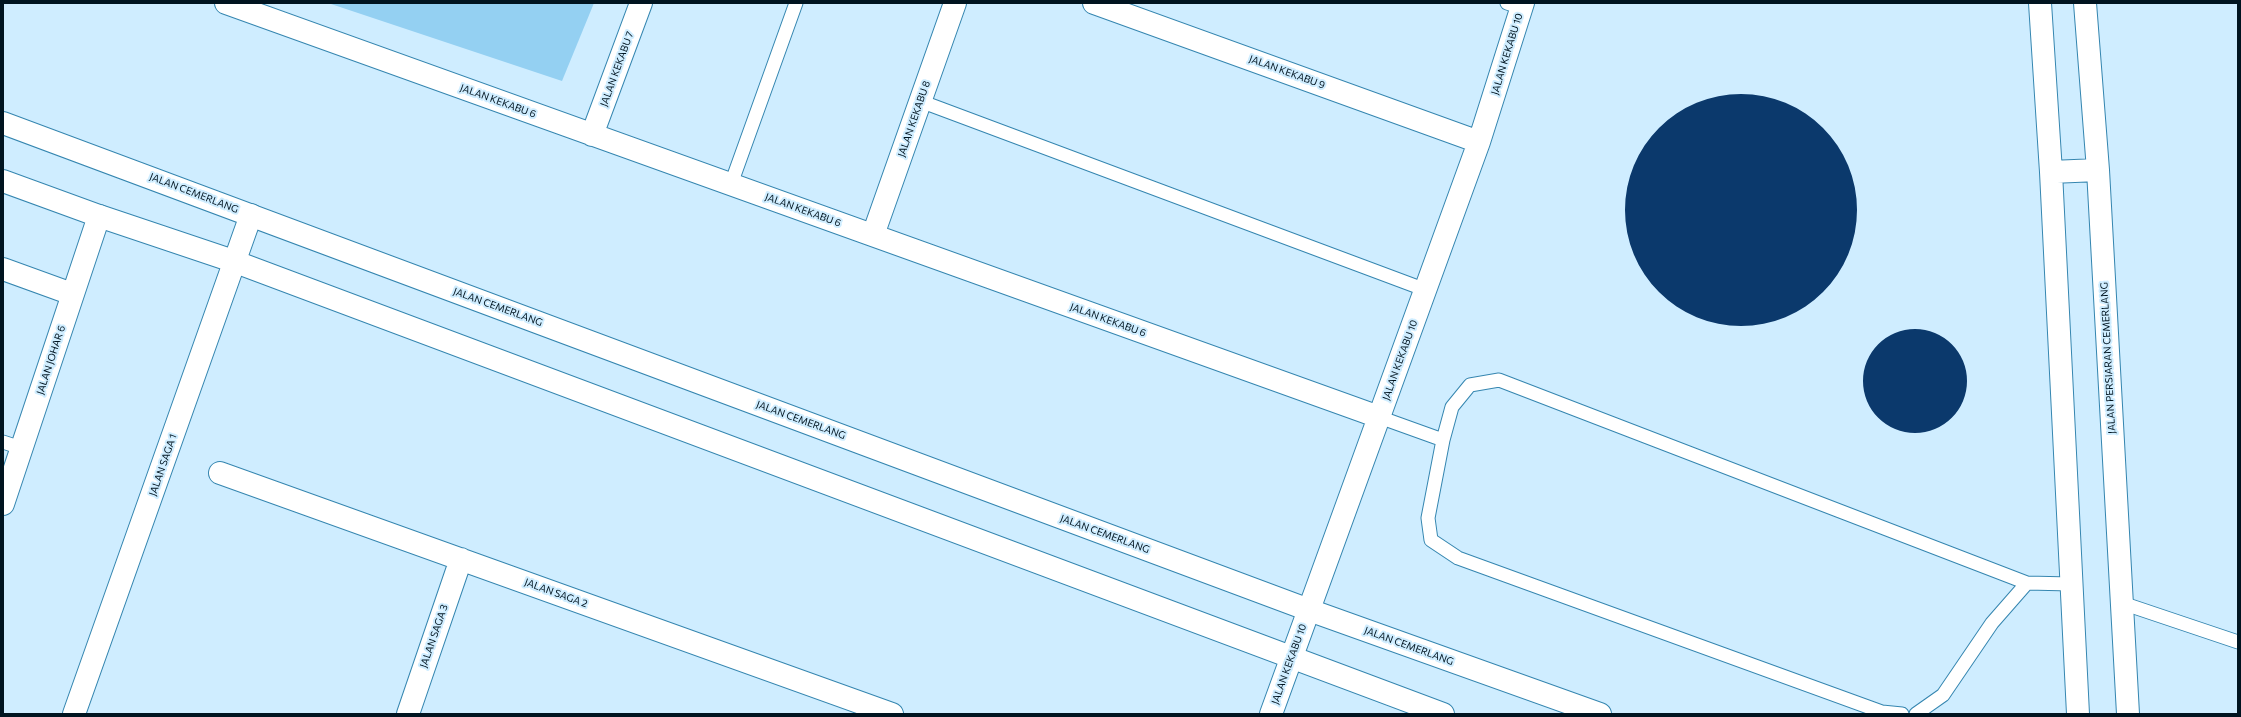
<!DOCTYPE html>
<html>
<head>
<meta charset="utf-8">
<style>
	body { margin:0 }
	#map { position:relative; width:2241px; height:717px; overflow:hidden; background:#cfedff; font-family:Commissioner,sans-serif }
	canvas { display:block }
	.frame { position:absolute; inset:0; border:4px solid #001420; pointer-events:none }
</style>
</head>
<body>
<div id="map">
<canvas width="2241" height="717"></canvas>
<div class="frame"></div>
</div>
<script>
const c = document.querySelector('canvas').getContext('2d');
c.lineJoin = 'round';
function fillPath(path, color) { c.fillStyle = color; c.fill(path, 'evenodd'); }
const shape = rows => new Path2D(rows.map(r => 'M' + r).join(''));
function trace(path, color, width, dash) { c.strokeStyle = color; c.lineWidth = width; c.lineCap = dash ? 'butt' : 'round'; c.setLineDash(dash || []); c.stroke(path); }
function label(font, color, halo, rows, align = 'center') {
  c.font = font + ' Commissioner,sans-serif'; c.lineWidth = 4; c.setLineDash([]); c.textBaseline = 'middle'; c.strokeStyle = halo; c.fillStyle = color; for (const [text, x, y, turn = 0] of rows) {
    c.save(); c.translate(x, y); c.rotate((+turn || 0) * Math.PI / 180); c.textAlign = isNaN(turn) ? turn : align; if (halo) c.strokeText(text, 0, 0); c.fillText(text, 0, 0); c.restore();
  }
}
fillPath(shape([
	[328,3,594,3,562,81]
]), '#94d0f2');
fillPath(shape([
	'1625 210a116 116 0 1 1 232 0a116 116 0 1 1-232 0Z',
	'1863 381a52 52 0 1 1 104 0a52 52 0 1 1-104 0Z'
]), '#0b396c');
const lane = shape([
	[1507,3,1522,8],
	[920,101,1426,290],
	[731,184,796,3],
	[1379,417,1443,440],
	[3,442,21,448],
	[2122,603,2238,642],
	[1902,714,1882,712,1458,558,1431,540,1428,518,1443,440,1452,407,1470,385,1499,380,2027,583],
	[1916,714,1943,695,1992,623,2027,583,2071,584]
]);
const street = shape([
	[226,3,1379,417],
	[1094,3,1479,142],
	[592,135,641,3],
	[873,235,955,3],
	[3,269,72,294],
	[220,473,892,714],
	[3,504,99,216],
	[74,714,251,215],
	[408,714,461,559],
	[1271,714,1479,142,1523,3]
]);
const secondary = shape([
	[2040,3,2051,172,2078,714],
	[2085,3,2098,170,2128,714],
	[3,123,1309,610,1600,714],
	[2051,172,2098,170],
	[3,181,99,216,233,261,1443,714]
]);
trace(lane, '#3586b0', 15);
trace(street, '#3586b0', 24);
trace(secondary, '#3586b0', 24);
trace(lane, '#fff', 13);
trace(street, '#fff', 22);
trace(secondary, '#fff', 22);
label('10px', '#001420', '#cfedff', [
	["JALAN KEKABU 10",1507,54,-73],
	["JALAN KEKABU 7",617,69,-70],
	["JALAN KEKABU 9",1287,72,20],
	["JALAN KEKABU 6",498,101,20],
	["JALAN KEKABU 8",914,119,-71],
	["JALAN CEMERLANG",194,193,21],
	["JALAN KEKABU 6",803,210,20],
	["JALAN CEMERLANG",498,307,20],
	["JALAN KEKABU 6",1108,320,20],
	["JALAN PERSIARAN CEMERLANG",2108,358,-93],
	["JALAN JOHAR 6",51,360,-72],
	["JALAN KEKABU 10",1400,360,-70],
	["JALAN CEMERLANG",801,420,20],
	["JALAN SAGA 1",163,465,-71],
	["JALAN CEMERLANG",1105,534,20],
	["JALAN SAGA 2",556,593,20],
	["JALAN SAGA 3",434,636,-71],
	["JALAN CEMERLANG",1409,646,20],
	["JALAN KEKABU 10",1289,664,-70]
]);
</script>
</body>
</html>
